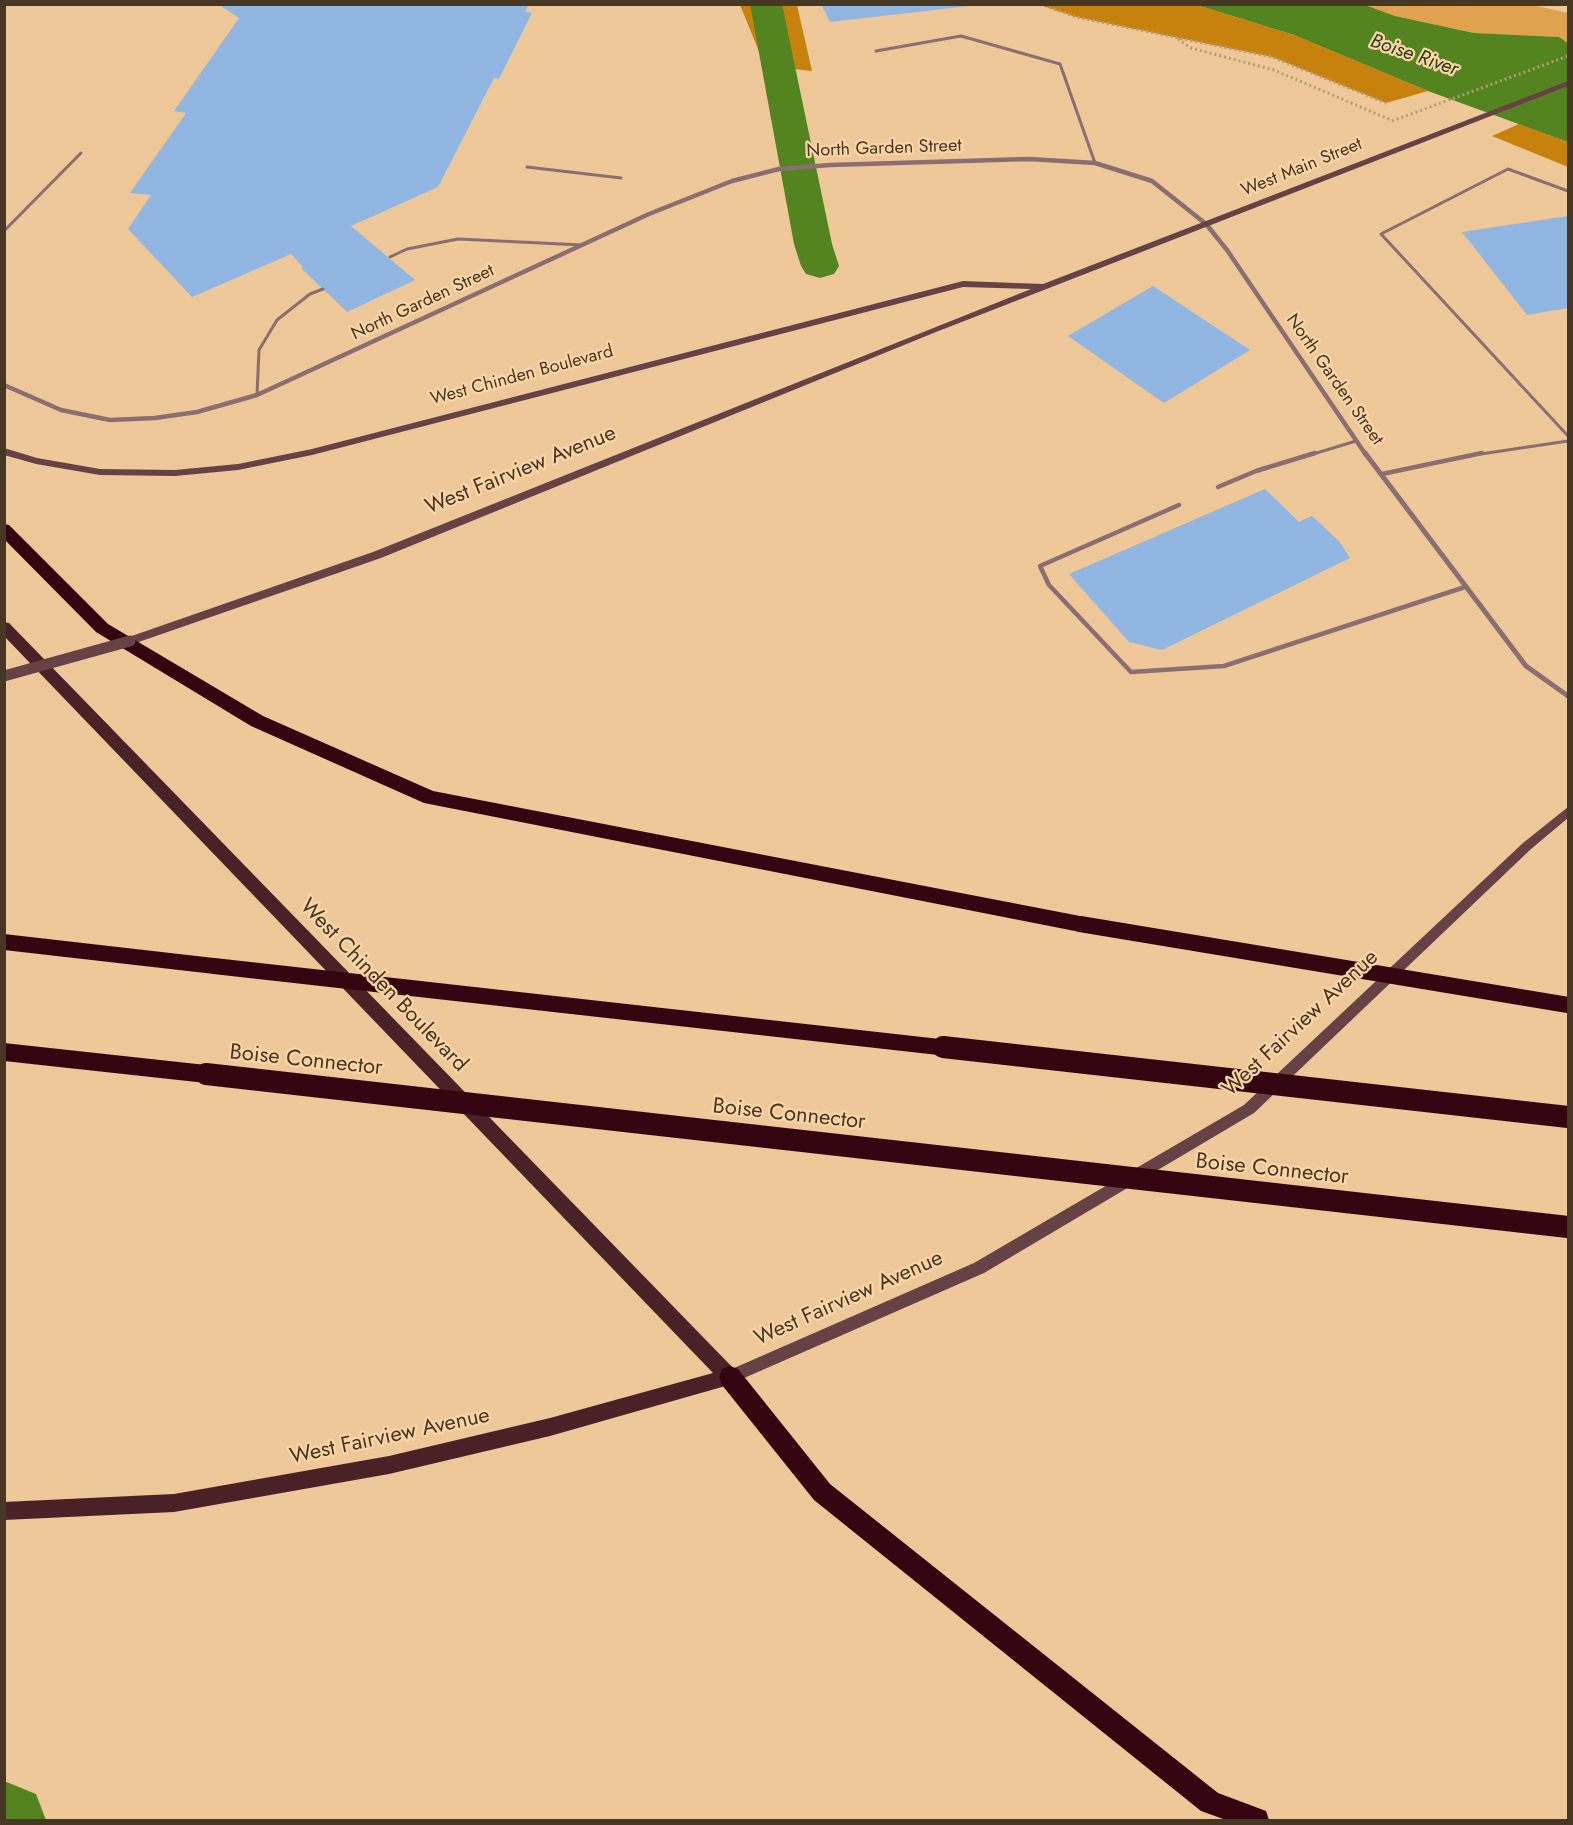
<!DOCTYPE html>
<html>
<head>
<meta charset="utf-8">
<style>
	body { margin:0 }
	#map { position:relative; width:1573px; height:1825px; overflow:hidden; background:#eec899; font-family:Jost,sans-serif }
	canvas { display:block }
	.frame { position:absolute; inset:0; border:6px solid #463724; pointer-events:none }
</style>
</head>
<body>
<div id="map">
<canvas width="1573" height="1825"></canvas>
<div class="frame"></div>
</div>
<script>
const c = document.querySelector('canvas').getContext('2d');
c.lineJoin = 'round';
function fillPath(path, color) { c.fillStyle = color; c.fill(path, 'evenodd'); }
const shape = rows => new Path2D(rows.map(r => 'M' + r).join(''));
function trace(path, color, width, dash) { c.strokeStyle = color; c.lineWidth = width; c.lineCap = dash ? 'butt' : 'round'; c.setLineDash(dash || []); c.stroke(path); }
function label(font, color, halo, rows, align = 'center') {
  c.font = font + ' Jost,sans-serif'; c.lineWidth = 4.5; c.setLineDash([]); c.textBaseline = 'middle'; c.strokeStyle = halo; c.fillStyle = color; for (const [text, x, y, turn = 0] of rows) {
    c.save(); c.translate(x, y); c.rotate((+turn || 0) * Math.PI / 180); c.textAlign = isNaN(turn) ? turn : align; if (halo) c.strokeText(text, 0, 0); c.fillText(text, 0, 0); c.restore();
  }
}
fillPath(shape([
	[1365,5,1533,5,1568,13,1568,43,1559,37,1474,33,1395,16]
]), '#e0a24f');
fillPath(shape([
	[740,5,797,5,812,71,765,66],
	[1040,5,1197,5,1294,35,1428,91,1386,103,1272,57,1076,17],
	[1519,124,1568,142,1568,167,1492,136]
]), '#c6820d');
fillPath(shape([
	[1197,5,1365,5,1395,16,1474,33,1559,37,1568,43,1568,142,1428,91,1294,35]
]), '#54841f');
fillPath(shape([
	[750,4,782,4,832,244,839,266,834,274,820,278,806,274,801,266,794,244,750,4],
	[4,1781,36,1794,46,1820,4,1820,4,1781]
]), '#54841f');
fillPath(shape([
	[218,4,529,4,525,12,532,13,499,79,494,78,438,187,351,226,415,280,347,312,301,268,303,267,291,254,192,297,128,229,151,195,130,193,186,113,174,111,239,18],
	[821,4,969,4,969,6,830,22],
	[1568,216,1568,308,1527,315,1462,232],
	[1153,286,1250,350,1164,403,1068,336],
	[1265,489,1299,522,1312,516,1339,541,1350,558,1162,650,1129,642,1069,574]
]), '#90b6e1');
trace(shape([
	[1040,4,1076,17,1272,57,1386,103],
	[1178,39,1191,48,1274,70,1391,120]
]), '#b99a74', 3, [2, 3]);
trace(shape([
	[876,51,961,36,1060,64,1095,163],
	[527,167,621,178],
	[1568,191,1508,169,1381,234,1568,436],
	[4,231,81,153],
	[390,257,407,249,458,239,582,245],
	[257,395,259,350,277,320,310,294,323,289],
	[1310,455,1356,441],
	[1474,455,1568,441]
]), '#896f71', 3);
trace(shape([
	[1382,474,1482,453],
	[1218,487,1256,471,1315,453],
	[1179,505,1040,566,1049,585,1131,672,1224,666,1465,587]
]), '#896f71', 4.5);
trace(shape([
	[4,385,61,410,110,420,155,418,197,412,257,395,649,214,732,181,779,169,830,165,1029,159,1095,163,1152,181,1206,224,1227,250,1366,455]
]), '#896f71', 4.5);
trace(shape([
	[1365,453,1526,666,1568,696]
]), '#896f71', 5);
fillPath(shape([
	[1568,81,1568,86,936,332,381,558,130,645,126,644,125,641,126,638,373,552,1031,289,963,287,312,455,238,470,175,476,100,475,36,464,4,455,4,448,37,458,100,469,175,470,238,464,312,449,963,281,1043,284,1568,81],
	[1568,807,1568,818,1531,849,1254,1113,984,1273,735,1382,730,1384,725,1382,723,1377,725,1372,974,1263,1244,1105,1523,843,1568,807]
]), '#664145');
fillPath(shape([
	[4,622,9,623,736,1371,739,1377,736,1383,550,1436,389,1474,174,1512,4,1520,4,1502,174,1494,389,1456,550,1418,713,1373,4,636,4,622]
]), '#4b2128');
fillPath(shape([
	[4,524,9,525,108,624,263,716,433,791,1080,916,1086,918,1089,924,1086,930,1080,932,424,803,251,726,96,632,4,539,4,524],
	[4,934,214,958,221,960,223,966,221,972,214,974,4,950,4,934],
	[4,1043,206,1065,213,1068,216,1074,213,1080,206,1083,4,1061,4,1043],
	[730,1366,738,1369,830,1484,1218,1793,1266,1811,1269,1820,1226,1820,1201,1811,814,1500,722,1385,719,1377,722,1369,730,1366]
]), '#340510');
trace(shape([
	[1392,121,1568,56]
]), '#b99a74', 3, [2, 3]);
trace(shape([
	[4,676,130,641]
]), '#664145', 11);
trace(shape([
	[1080,924,1568,1005],
	[214,966,957,1049]
]), '#340510', 16);
trace(shape([
	[943,1047,1568,1117],
	[206,1074,1568,1227]
]), '#340510', 22);
label('18px', '#463724', '#fcd5a6', [
	["North Garden Street",884,149,-2],
	["West Main Street",1302,168,-22],
	["North Garden Street",423,303,-25],
	["West Chinden Boulevard",522,376,-15],
	["North Garden Street",1334,380,55]
]);
label('italic 20px', '#2b3f18', '#fcd5a6', [
	["Boise River",1414,56,19]
]);
label('22px', '#463724', '#fcd5a6', [
	["West Fairview Avenue",521,471,-22],
	["West Chinden Boulevard",383,986,46],
	["West Fairview Avenue",1301,1024,-43],
	["Boise Connector",306,1061,6],
	["Boise Connector",789,1115,6],
	["Boise Connector",1272,1170,6],
	["West Fairview Avenue",849,1299,-24],
	["West Fairview Avenue",390,1437,-12]
]);
</script>
</body>
</html>
